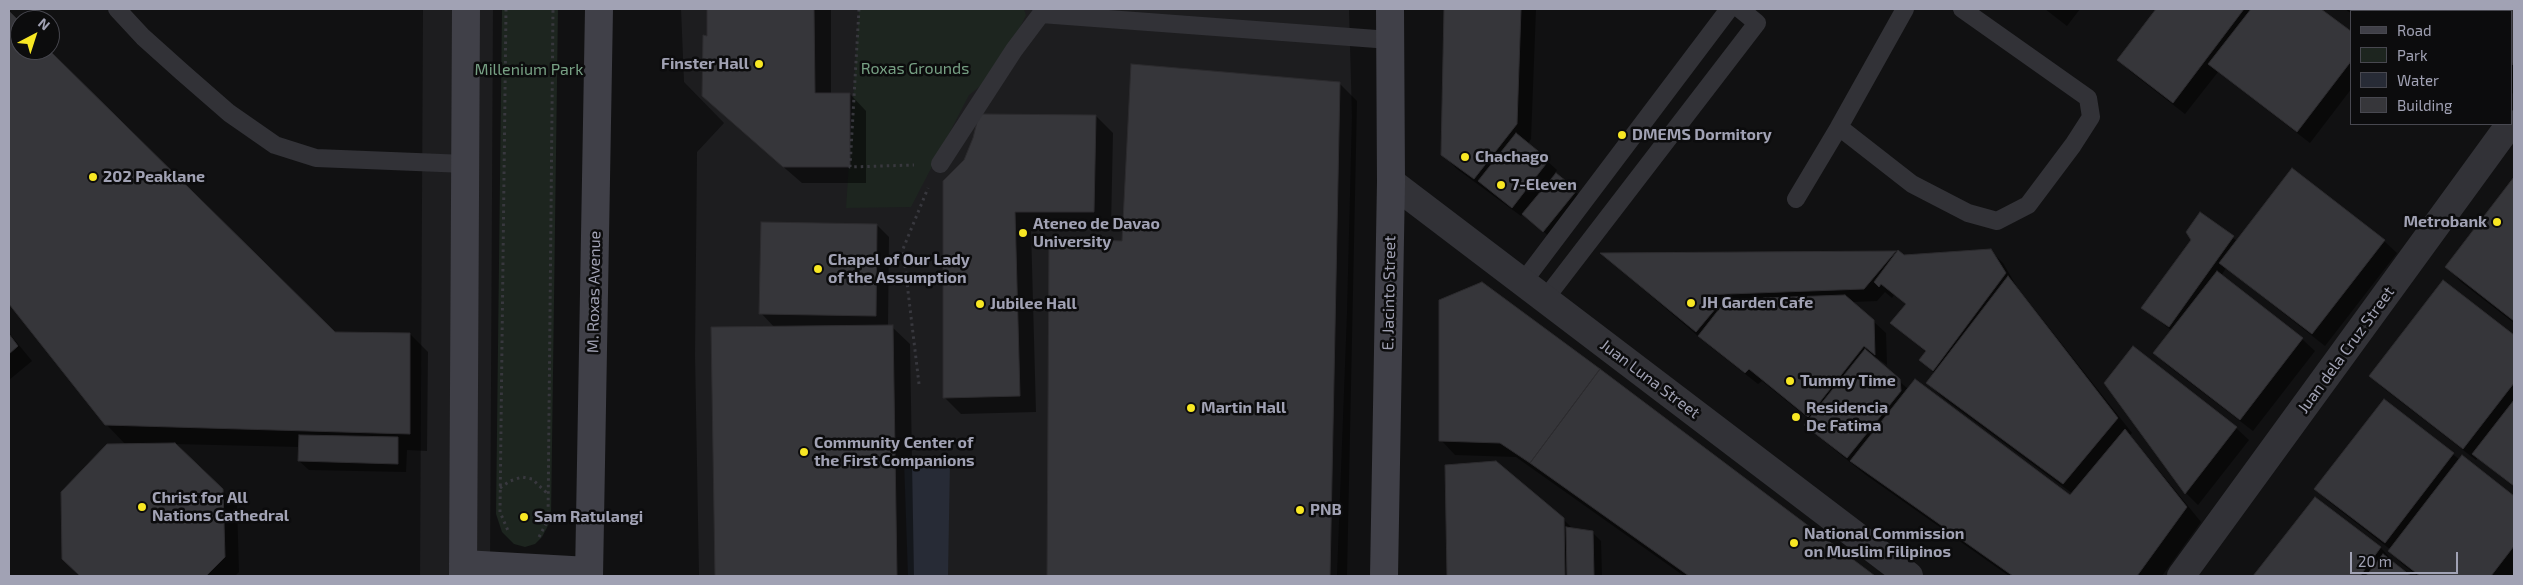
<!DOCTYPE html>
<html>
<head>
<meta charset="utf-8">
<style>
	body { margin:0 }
	#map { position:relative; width:2523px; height:585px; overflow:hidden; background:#111112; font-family:"Exo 2",sans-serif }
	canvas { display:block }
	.frame { position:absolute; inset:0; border:10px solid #a1a2b4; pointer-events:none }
	.legend { position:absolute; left:2350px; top:10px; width:162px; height:115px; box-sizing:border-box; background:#0c0c0d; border:1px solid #484850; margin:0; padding:6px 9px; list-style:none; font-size:15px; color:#a1a2b4 }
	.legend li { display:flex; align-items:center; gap:10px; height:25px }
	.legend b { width:25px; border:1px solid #484850 }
	.north { position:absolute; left:10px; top:10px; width:50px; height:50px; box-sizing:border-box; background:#0c0c0d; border:1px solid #484850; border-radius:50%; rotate:40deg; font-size:14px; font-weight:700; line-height:20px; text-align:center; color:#a1a2b4 }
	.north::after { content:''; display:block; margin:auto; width:18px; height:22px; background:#f8e723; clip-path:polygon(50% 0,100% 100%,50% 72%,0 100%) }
	.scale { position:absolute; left:2350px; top:552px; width:108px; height:22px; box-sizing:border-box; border:2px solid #a1a2b4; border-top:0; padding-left:6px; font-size:15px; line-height:18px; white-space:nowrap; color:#a1a2b4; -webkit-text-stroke:4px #0c0c0d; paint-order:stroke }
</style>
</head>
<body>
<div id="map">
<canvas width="2523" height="585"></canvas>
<div class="frame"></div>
<ul class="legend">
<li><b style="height:6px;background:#404048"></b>Road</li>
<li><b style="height:14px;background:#1d251f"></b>Park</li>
<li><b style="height:14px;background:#272b36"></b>Water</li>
<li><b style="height:14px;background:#36363a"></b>Building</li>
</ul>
<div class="north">N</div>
<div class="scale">20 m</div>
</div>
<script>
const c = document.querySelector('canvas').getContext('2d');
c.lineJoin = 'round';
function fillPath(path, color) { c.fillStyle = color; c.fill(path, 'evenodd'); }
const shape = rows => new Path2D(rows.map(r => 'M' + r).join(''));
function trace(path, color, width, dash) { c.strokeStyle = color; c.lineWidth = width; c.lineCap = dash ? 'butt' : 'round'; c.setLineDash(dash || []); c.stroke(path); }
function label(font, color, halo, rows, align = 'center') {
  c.font = font + ' "Exo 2",sans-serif'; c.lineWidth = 5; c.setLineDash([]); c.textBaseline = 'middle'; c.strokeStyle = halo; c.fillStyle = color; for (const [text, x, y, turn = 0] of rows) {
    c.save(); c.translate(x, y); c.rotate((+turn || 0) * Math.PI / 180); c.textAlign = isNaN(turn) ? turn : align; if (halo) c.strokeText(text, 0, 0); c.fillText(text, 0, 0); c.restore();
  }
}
fillPath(shape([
	[423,9,493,9,490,576,420,576],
	[681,9,1349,9,1352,116,1347,314,1337,576,699,576,695,355,697,152,724,123,684,82]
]), '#1d1d1f');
fillPath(shape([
	[502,9,558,9,551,520,542,537,535,544,525,547,514,544,502,532,496,514],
	[859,9,1024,9,1026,15,999,71,969,95,911,207,846,208]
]), '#1d251f');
fillPath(shape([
	[904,459,950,461,948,576,908,576]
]), '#272b36');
fillPath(shape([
	[708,9,831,9,831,94,850,94,866,111,866,183,802,183,720,112,708,37],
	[1446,9,1536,9,1531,139,1528,144,1557,170,1554,174,1585,200,1553,240,1523,213,1521,216,1457,169,1442,154],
	[2045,9,2080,9,2067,26],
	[2157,9,2319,9,2352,34,2352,88,2310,143,2218,72,2185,114,2131,72,2119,60],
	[2345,9,2514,9,2514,91,2512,94,2512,11,2352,11,2352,14],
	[9,12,20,23,20,50,47,50,334,333,410,334,428,352,427,451,407,450,406,472,309,470,299,461,300,447,174,444,237,505,239,572,235,576,81,576,63,559,126,445,106,424,9,302],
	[1340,84,1357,101,1347,576,1048,576,1051,239,1123,242],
	[1096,116,1113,133,1111,228,1031,228,1036,412,961,414,944,397,944,182],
	[2514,180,2514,323,2461,282,2447,267],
	[2200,213,2237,241,2384,241,2397,253,2325,346,2226,268,2221,276,2302,339,2315,351,2253,431,2167,365,2155,353,2172,331,2143,308,2193,240],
	[877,225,889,237,888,327,892,327,910,344,914,576,717,576,712,329,775,328,761,313],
	[1990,250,2003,263,2017,287,2132,433,2130,435,2201,522,2162,576,2009,576,1866,475,1815,434,1806,425,1810,420,1762,381,1758,384,1712,348,1603,255,1896,252,1903,256],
	[1885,292,1892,298,1894,295,1907,305,1892,323,1927,353,1920,360,1935,374,1928,383,1942,397,2073,494,2071,497,1908,389,1875,360,1877,358,1887,365,1886,333,1852,302,1877,301],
	[1714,307,1723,307,1719,312],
	[2443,281,2514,336,2514,487,2478,458,2476,460,2383,388,2370,376],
	[1482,284,1872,576,1684,576,1516,457,1455,455,1441,440],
	[9,333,32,361,9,380],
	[2133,348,2236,428,2249,440,2198,505,2186,493,2106,383],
	[2384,400,2460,460,2462,457,2514,497,2513,576,2418,576,2402,564,2390,551,2391,550,2328,501,2316,489],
	[1446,466,1563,519,1574,530,1592,532,1601,541,1602,576,1448,576],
	[2316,498,2381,548,2393,561,2392,562,2409,576,2254,576]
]), '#0007');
const building = shape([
	[707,9,814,9,815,93,850,93,850,167,783,167,702,96,703,35,707,36,707,9],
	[1444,9,1521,9,1517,124,1474,179,1441,155,1444,9],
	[2156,9,2244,9,2173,103,2117,60,2156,9],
	[2251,9,2321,9,2352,32,2352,60,2297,132,2208,64,2251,9],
	[2348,9,2375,9,2373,11,2352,11,2348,9],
	[2392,9,2514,9,2514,61,2512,65,2512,11,2390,11,2392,9],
	[9,11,20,22,20,50,49,50,335,332,410,333,410,434,105,425,9,304,9,11],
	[1131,64,1340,82,1330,576,1047,576,1049,238,1122,241,1131,64],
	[979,114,1096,115,1094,212,1015,212,1020,396,943,398,943,181,964,160,973,138,979,114],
	[1516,133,1549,160,1512,208,1478,181,1516,133],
	[2292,168,2385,240,2312,334,2219,263,2292,168],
	[1556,173,1577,190,1543,232,1522,214,1556,173],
	[2514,177,2514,321,2445,267,2514,177],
	[2200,212,2234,236,2169,327,2141,308,2191,240,2186,232,2200,212],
	[761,222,877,224,876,316,759,314,761,222],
	[1991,249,2006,273,1933,371,1919,360,1926,351,1890,323,1906,304,1881,284,1879,287,1874,282,1898,250,1904,255,1991,249],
	[1896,251,1864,289,1701,295,1716,308,1696,332,1600,253,1896,251],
	[2217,271,2303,338,2240,420,2153,353,2217,271],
	[2008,276,2118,418,2063,484,1926,383,2008,276],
	[2443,280,2514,335,2514,383,2463,449,2369,376,2443,280],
	[1482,282,1600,369,1530,463,1500,443,1439,441,1439,300,1482,282],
	[1845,295,1874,320,1875,355,1864,346,1808,417,1749,369,1745,373,1698,336,1727,299,1751,300,1757,305,1763,298,1845,295],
	[893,325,897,576,715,576,711,327,893,325],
	[9,334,18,346,9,354,9,334],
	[2133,346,2237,427,2185,494,2104,383,2133,346],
	[1865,349,1900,379,1901,391,1847,458,1804,425,1865,349],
	[1600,369,1875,576,1689,576,1530,463,1600,369],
	[1915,379,2070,495,2125,429,2187,507,2137,576,2013,576,1850,461,1915,379],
	[2384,399,2454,453,2385,543,2314,489,2384,399],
	[2514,400,2514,486,2472,454,2514,400],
	[299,435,398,437,398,464,298,461,299,435],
	[175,443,223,489,225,557,206,576,80,576,62,559,61,492,107,444,175,443],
	[2462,455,2514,496,2514,546,2491,576,2420,576,2388,551,2462,455],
	[1496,461,1564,518,1565,576,1447,576,1445,465,1496,461],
	[2315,497,2381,547,2360,576,2253,576,2315,497],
	[1566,527,1593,531,1594,576,1567,576,1566,527],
	[2383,554,2411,576,2366,576,2383,554]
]);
fillPath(building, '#36363a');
trace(building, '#2c2b2e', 1);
trace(shape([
	[506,9,500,512,509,533],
	[859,9,850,167,914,165],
	[919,384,903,249,928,188],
	[500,488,510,481,522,477,532,479,548,494],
	[539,537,548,520,553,9]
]), '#38383e', 3, [2.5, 4]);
trace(shape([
	[117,9,143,37,182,72,229,113,275,145,316,158,466,164],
	[1905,9,1839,127,1912,184,1968,213,1997,221,2028,205,2073,145,2091,117,2088,98,1962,9],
	[940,164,1014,50,1041,14,1390,40],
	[1796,199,1839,127],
	[1523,282,1729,9],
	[1545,299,1757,23,1740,9]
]), '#323237', 18);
trace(shape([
	[1391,182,1909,576],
	[2181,576,2510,124]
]), '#323237', 28);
trace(shape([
	[463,564,589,571],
	[463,576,466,9],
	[589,576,599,9],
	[1384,576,1391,182,1390,9]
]), '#404048', 28);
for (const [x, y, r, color] of [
	[759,64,5,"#f8e723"],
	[1622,135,5,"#f8e723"],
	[1465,157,5,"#f8e723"],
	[93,177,5,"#f8e723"],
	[1501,185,5,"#f8e723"],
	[2497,222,5,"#f8e723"],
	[1023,233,5,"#f8e723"],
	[818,269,5,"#f8e723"],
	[1691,303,5,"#f8e723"],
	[980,304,5,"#f8e723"],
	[1790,381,5,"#f8e723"],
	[1191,408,5,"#f8e723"],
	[1796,417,5,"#f8e723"],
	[804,452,5,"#f8e723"],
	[142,507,5,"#f8e723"],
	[1300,510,5,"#f8e723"],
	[524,517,5,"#f8e723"],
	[1794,543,5,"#f8e723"]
]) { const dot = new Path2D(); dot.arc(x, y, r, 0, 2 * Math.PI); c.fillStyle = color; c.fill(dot); trace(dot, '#0c0c0d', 2); }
label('bold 16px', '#a1a2b4', '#0c0c0d', [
	["Finster Hall",749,64,"right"],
	["DMEMS Dormitory",1632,135],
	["Chachago",1475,157],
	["202 Peaklane",103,177],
	["7-Eleven",1511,185],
	["Metrobank",2487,222,"right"],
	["Ateneo de Davao",1033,224],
	["University",1033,242],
	["Chapel of Our Lady",828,260],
	["of the Assumption",828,278],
	["JH Garden Cafe",1701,303],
	["Jubilee Hall",990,304],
	["Tummy Time",1800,381],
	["Martin Hall",1201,408],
	["Residencia",1806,408],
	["De Fatima",1806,426],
	["Community Center of",814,443],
	["the First Companions",814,461],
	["Christ for All",152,498],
	["Nations Cathedral",152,516],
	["PNB",1310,510],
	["Sam Ratulangi",534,517],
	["National Commission",1804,534],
	["on Muslim Filipinos",1804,552]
], 'left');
label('16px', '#77a084', '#0c0c0d', [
	["Roxas Grounds",915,69],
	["Millenium Park",529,70]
]);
label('16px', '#a1a2b4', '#0c0c0d', [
	["M. Roxas Avenue",594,292,-89],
	["E. Jacinto Street",1389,293,-89],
	["Juan dela Cruz Street",2346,350,-54],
	["Juan Luna Street",1650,379,37]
]);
</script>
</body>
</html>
